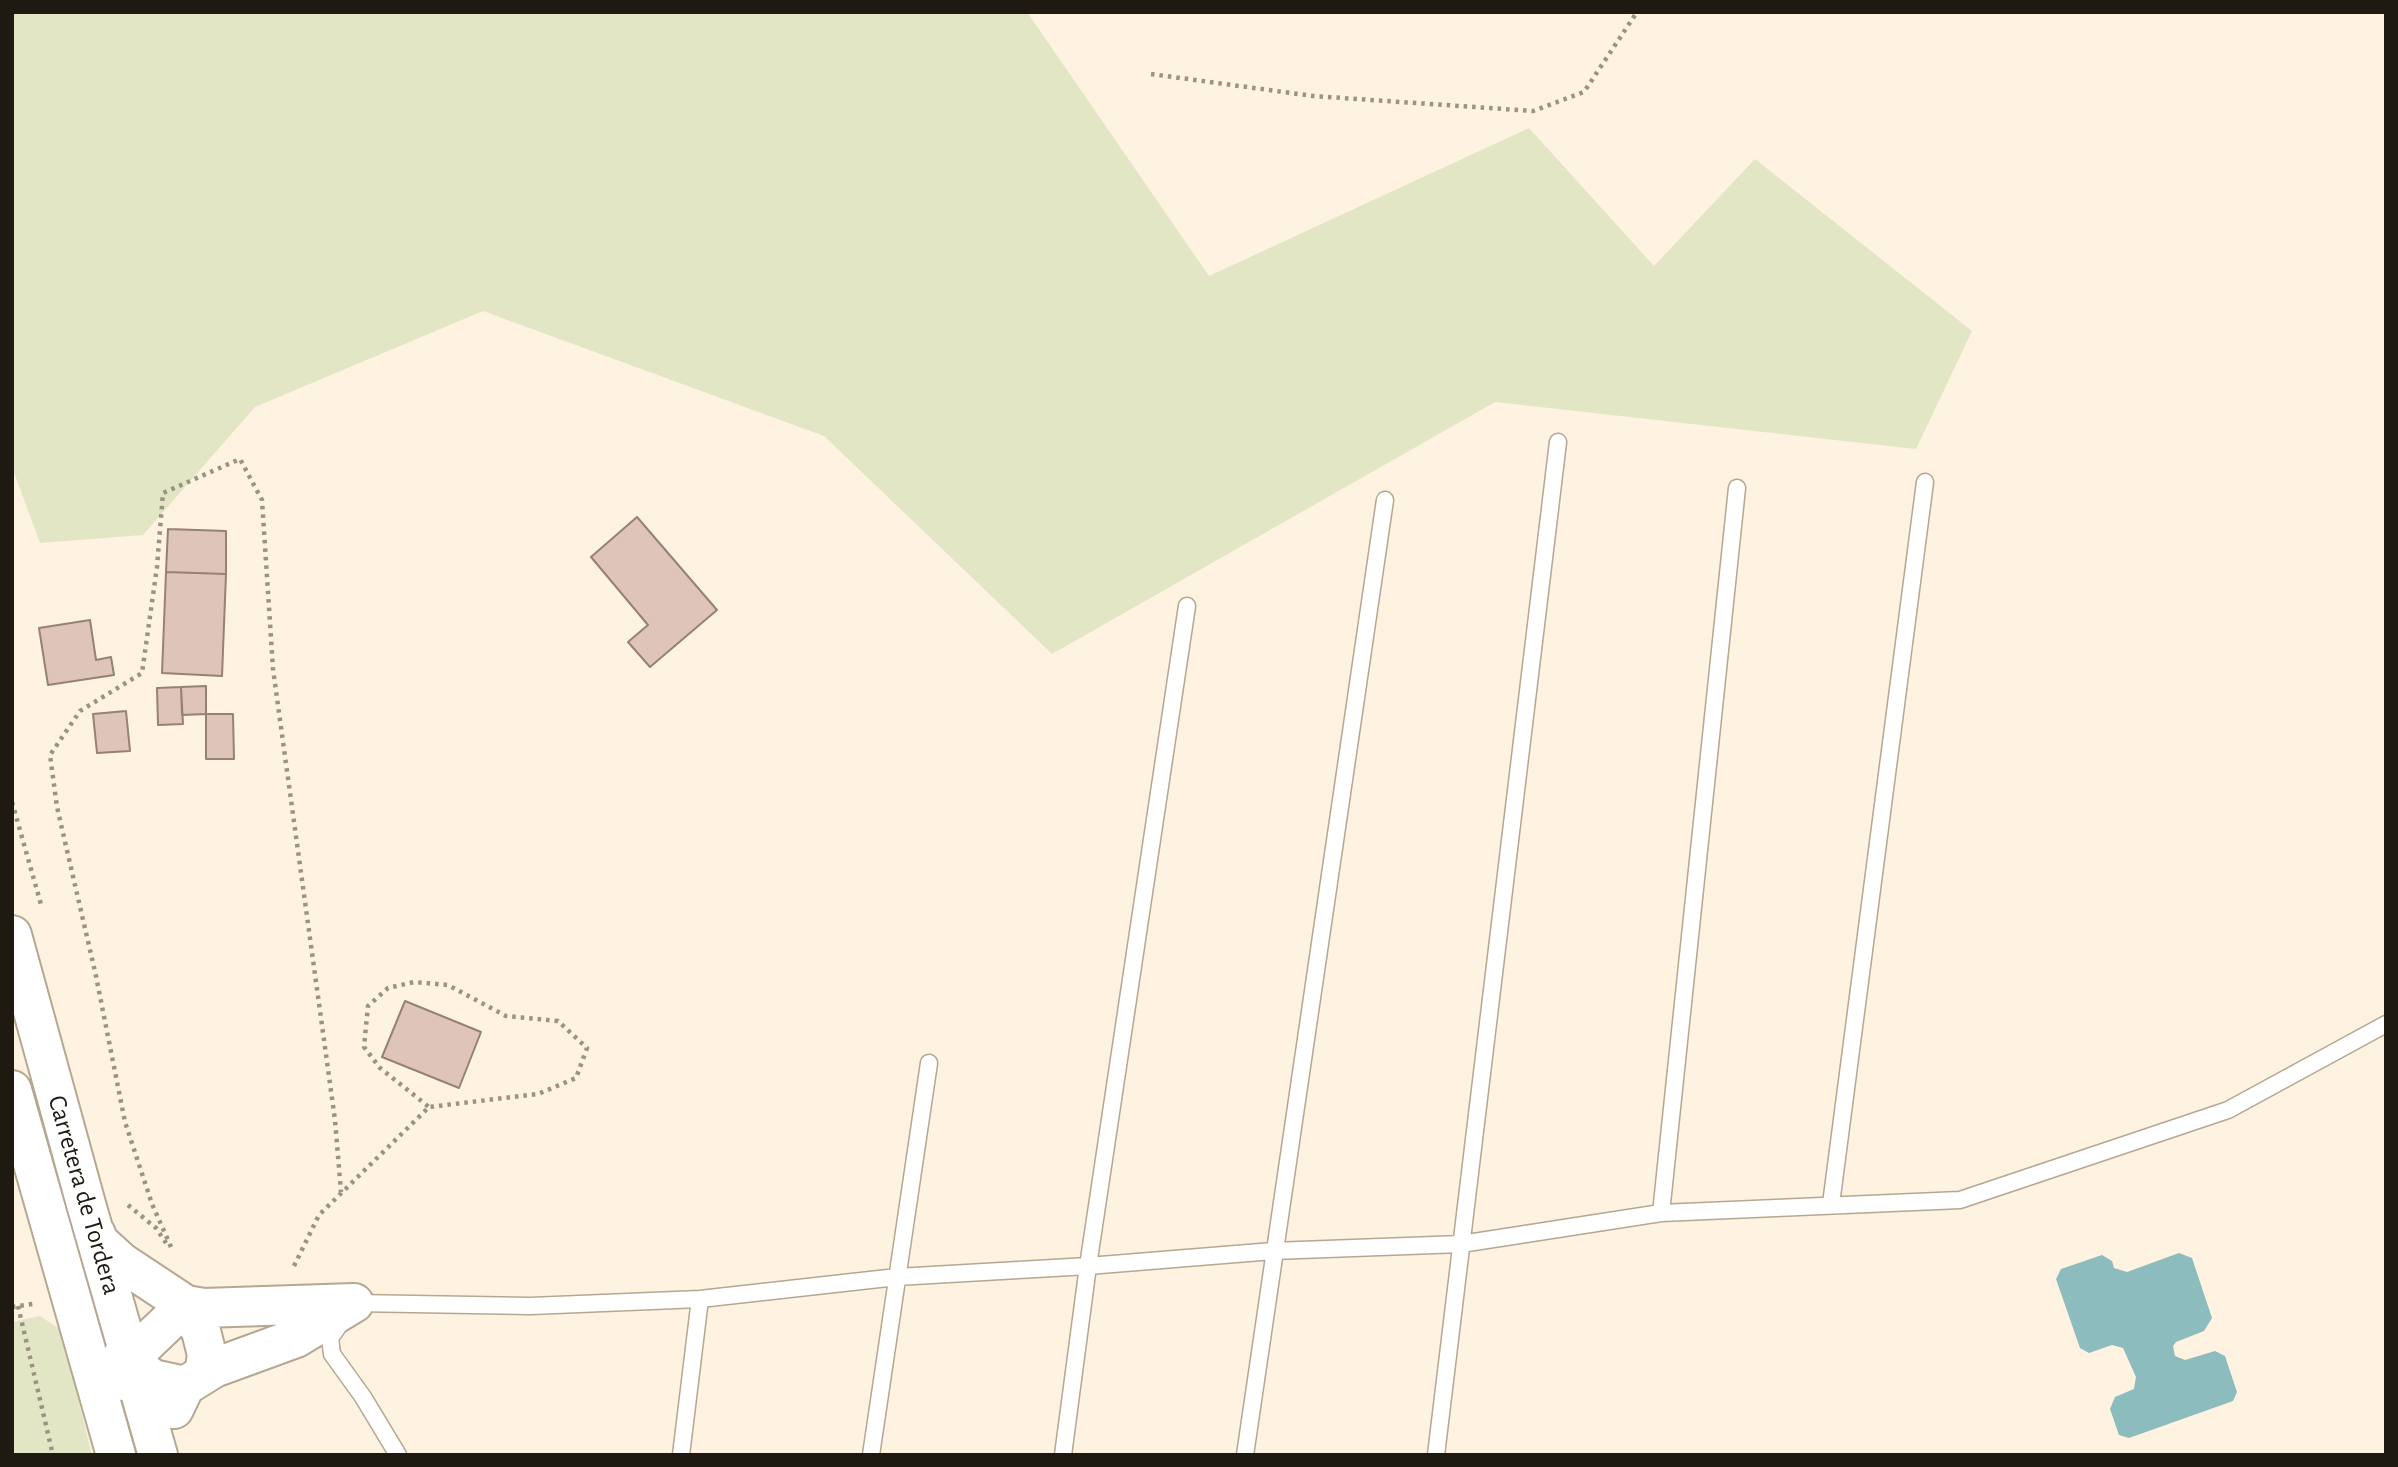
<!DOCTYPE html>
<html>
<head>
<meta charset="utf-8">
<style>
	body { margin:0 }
	#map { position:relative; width:2398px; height:1467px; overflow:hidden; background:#fef2e0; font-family:"Alegreya Sans",sans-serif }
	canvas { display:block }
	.frame { position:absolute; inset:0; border:14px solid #1e1911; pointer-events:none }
</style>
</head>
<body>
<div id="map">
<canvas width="2398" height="1467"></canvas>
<div class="frame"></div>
</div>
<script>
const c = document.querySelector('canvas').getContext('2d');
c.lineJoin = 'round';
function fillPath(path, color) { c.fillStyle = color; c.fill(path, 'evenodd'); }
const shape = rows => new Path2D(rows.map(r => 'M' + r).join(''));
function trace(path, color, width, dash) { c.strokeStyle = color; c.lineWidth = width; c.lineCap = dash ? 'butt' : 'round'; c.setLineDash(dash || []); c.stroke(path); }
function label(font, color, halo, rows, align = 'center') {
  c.font = font + ' "Alegreya Sans",sans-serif'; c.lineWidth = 5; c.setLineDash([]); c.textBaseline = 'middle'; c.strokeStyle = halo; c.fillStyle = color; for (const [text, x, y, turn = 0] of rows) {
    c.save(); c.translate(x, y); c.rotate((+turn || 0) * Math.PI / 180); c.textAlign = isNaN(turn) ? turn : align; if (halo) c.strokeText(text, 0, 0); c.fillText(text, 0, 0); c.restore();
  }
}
fillPath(shape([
	[12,12,1027,12,1209,276,1529,128,1654,266,1755,159,1972,331,1916,449,1495,402,1052,654,824,436,483,311,255,407,143,535,40,543,12,467],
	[40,1316,61,1330,92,1455,12,1455,12,1322]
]), '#e3e6c5');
fillPath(shape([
	[2179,1253,2192,1258,2212,1318,2204,1331,2176,1342,2173,1346,2175,1356,2185,1360,2215,1351,2225,1356,2237,1392,2233,1401,2129,1438,2119,1435,2110,1409,2115,1397,2134,1389,2136,1377,2123,1348,2112,1345,2089,1353,2080,1348,2056,1279,2061,1269,2102,1255,2112,1261,2114,1268,2127,1272]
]), '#8cbcbd');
const building = shape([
	[637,517,717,610,650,667,628,642,648,625,591,557,637,517],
	[168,529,226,531,226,574,166,572,168,529],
	[166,572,226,574,222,676,162,673,166,572],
	[90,620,96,660,111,657,114,675,48,685,39,628,90,620],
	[206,686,206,714,182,715,181,687,206,686],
	[181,687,183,724,158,725,157,688,181,687],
	[126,711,130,751,97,753,93,714,126,711],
	[206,714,233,714,234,759,206,759,206,714],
	[405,1001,481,1032,459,1088,382,1057,405,1001]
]);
fillPath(building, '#dfc5b9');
trace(building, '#978074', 2);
const service = shape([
	[1831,1204,1925,482],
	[1661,1213,1737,488],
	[352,1306,354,1303,531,1306,700,1299,897,1277,1088,1266,1273,1251,1461,1244,1661,1213,1960,1200,2228,1110,2386,1024],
	[340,1324,330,1338,332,1354,363,1397,398,1455],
	[681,1455,700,1299],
	[871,1455,929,1063],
	[1063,1455,1088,1266,1187,606],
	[1245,1455,1385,500],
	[1436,1455,1558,442]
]);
const secondary = shape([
	[12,935,86,1204,158,1455],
	[12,1090,116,1455],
	[96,1234,98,1241,121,1262,186,1305,204,1308,354,1303],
	[186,1305,201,1331,207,1355,204,1374],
	[122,1357,153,1379,185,1386],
	[123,1381,143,1346,186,1305],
	[174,1409,185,1386,214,1368,296,1338,352,1304]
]);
trace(service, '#b5a792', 19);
trace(secondary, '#b5a792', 42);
trace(shape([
	[1151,74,1313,96,1533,111,1584,92,1637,12],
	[12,802,42,908],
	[128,1205,156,1228,166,1243],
	[171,1247,152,1204,125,1122,96,976,57,807,50,755,80,711,142,673,157,567,163,493,240,459,262,500,273,669,335,1120,341,1192],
	[294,1266,319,1215,429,1107,538,1094,576,1078,587,1048,558,1021,506,1016,448,985,414,982,388,988,368,1006,364,1047,380,1068,429,1107],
	[18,1306,53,1455],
	[12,1307,33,1304]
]), '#9b9284', 4.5, [3.5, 5]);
trace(service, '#fff', 16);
trace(secondary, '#fff', 38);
label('26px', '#1e1911', '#fff', [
	["Carretera de Tordera",84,1195,74]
]);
</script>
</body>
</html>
